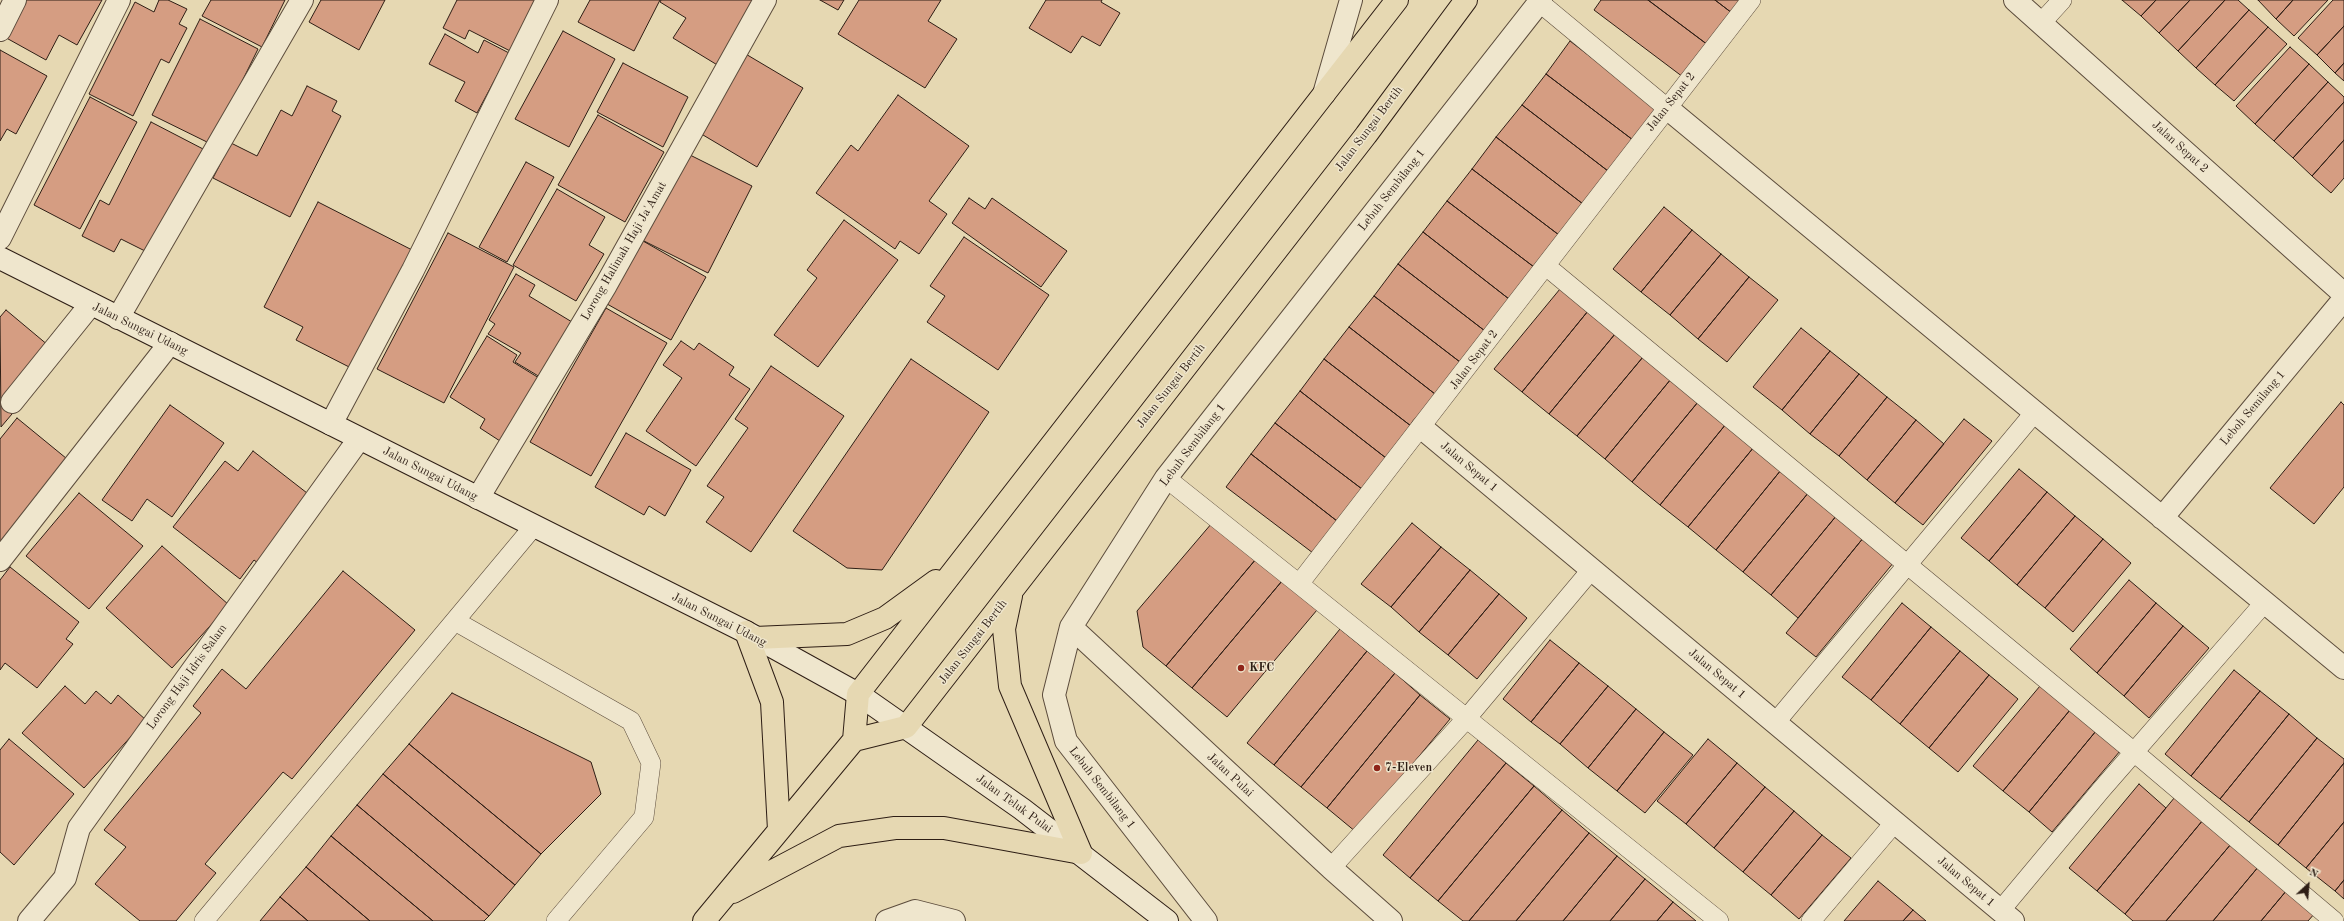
<!DOCTYPE html>
<html>
<head>
<meta charset="utf-8">
<style>
	body { margin:0 }
	#map { position:relative; width:2344px; height:921px; overflow:hidden; background:#e6d8b2; font-family:"Old Standard TT",serif }
	canvas { display:block }
	.north { position:absolute; left:2288px; top:865px; width:40px; height:40px; -webkit-text-stroke:3px #efe6cd; paint-order:stroke; rotate:26deg; font-size:11px; font-weight:700; line-height:16px; text-align:center; color:#2e1e15 }
	.north::after { content:''; display:block; margin:auto; width:14px; height:18px; background:#2e1e15; clip-path:polygon(50% 0,100% 100%,50% 72%,0 100%) }
</style>
</head>
<body>
<div id="map">
<canvas width="2344" height="921"></canvas>
<div class="north">N</div>
</div>
<script>
const c = document.querySelector('canvas').getContext('2d');
c.lineJoin = 'round';
function fillPath(path, color) { c.fillStyle = color; c.fill(path, 'evenodd'); }
const shape = rows => new Path2D(rows.map(r => 'M' + r).join(''));
function trace(path, color, width, dash) { c.strokeStyle = color; c.lineWidth = width; c.lineCap = dash ? 'butt' : 'round'; c.setLineDash(dash || []); c.stroke(path); }
function label(font, color, halo, rows, align = 'center') {
  c.font = font + ' "Old Standard TT",serif'; c.lineWidth = 3; c.setLineDash([]); c.textBaseline = 'middle'; c.strokeStyle = halo; c.fillStyle = color; for (const [text, x, y, turn = 0] of rows) {
    c.save(); c.translate(x, y); c.rotate((+turn || 0) * Math.PI / 180); c.textAlign = isNaN(turn) ? turn : align; if (halo) c.strokeText(text, 0, 0); c.fillText(text, 0, 0); c.restore();
  }
}
const building = shape([
	[20,0,102,0,77,45,59,35,46,60,1,35,20,0],
	[159,0,168,0,187,9,179,24,187,28,169,63,161,59,133,116,89,94,135,2,154,12,159,0],
	[211,0,285,0,262,47,202,16,211,0],
	[321,0,385,0,359,50,309,22,321,0],
	[457,0,543,0,516,54,469,30,465,39,443,28,457,0],
	[590,0,660,0,634,51,578,22,590,0],
	[661,0,760,0,719,66,673,38,686,18,660,2,661,0],
	[820,0,844,0,838,10,820,0],
	[859,0,941,0,928,21,957,39,925,88,838,34,859,0],
	[1046,0,1102,0,1101,2,1120,13,1100,46,1082,36,1071,53,1029,28,1046,0],
	[1601,0,1648,0,1708,45,1683,77,1594,10,1601,0],
	[1648,0,1715,0,1732,13,1708,45,1648,0],
	[1715,0,1742,0,1732,13,1715,0],
	[2122,0,2156,0,2141,16,2122,0],
	[2156,0,2190,0,2159,33,2141,16,2156,0],
	[2190,0,2225,0,2178,51,2159,33,2190,0],
	[2225,0,2238,0,2249,10,2196,68,2178,51,2225,0],
	[2258,0,2293,0,2276,19,2258,0],
	[2293,0,2328,0,2294,36,2276,19,2293,0],
	[2333,0,2344,0,2344,26,2317,55,2298,38,2333,0],
	[2249,10,2268,27,2215,85,2196,68,2249,10],
	[200,19,258,49,211,144,152,115,200,19],
	[2344,26,2344,63,2335,73,2317,55,2344,26],
	[2268,27,2287,44,2234,101,2215,85,2268,27],
	[563,31,615,59,569,147,515,119,563,31],
	[445,34,478,53,484,40,509,53,477,113,455,101,465,82,429,64,445,34],
	[1570,41,1657,108,1633,140,1546,74,1570,41],
	[2290,47,2309,64,2255,124,2236,106,2290,47],
	[0,50,47,76,16,134,7,129,0,141,0,50],
	[744,53,803,88,757,167,698,132,744,53],
	[623,63,688,97,663,147,597,112,623,63],
	[2344,63,2344,81,2335,73,2344,63],
	[2309,64,2328,82,2274,141,2255,124,2309,64],
	[1546,74,1633,140,1608,171,1522,105,1546,74],
	[2328,82,2344,97,2344,102,2293,158,2274,141,2328,82],
	[307,86,337,101,332,111,341,116,290,217,213,178,231,143,257,156,281,110,292,116,307,86],
	[898,95,969,146,929,201,947,214,919,254,900,241,895,249,816,193,851,145,858,151,898,95],
	[90,97,137,122,80,229,34,205,90,97],
	[2344,102,2344,140,2312,176,2293,158,2344,102],
	[1522,105,1608,171,1583,204,1496,137,1522,105],
	[598,115,664,152,625,222,558,185,598,115],
	[151,122,205,150,151,254,121,239,114,252,82,236,100,200,109,205,151,122],
	[1496,137,1583,204,1559,235,1472,169,1496,137],
	[2344,140,2344,178,2331,193,2312,176,2344,140],
	[684,152,752,186,708,273,640,239,684,152],
	[526,162,554,177,507,262,479,247,526,162],
	[1472,169,1559,235,1534,267,1447,201,1472,169],
	[557,189,605,217,589,245,604,254,576,301,513,265,557,189],
	[969,198,985,209,992,198,1067,251,1041,287,952,223,969,198],
	[1447,201,1534,267,1509,299,1423,232,1447,201],
	[318,202,418,253,357,371,296,340,303,327,264,307,318,202],
	[1664,207,1692,230,1641,292,1613,269,1664,207],
	[844,220,898,260,818,367,774,335,817,278,807,270,844,220],
	[1692,230,1721,254,1670,315,1641,292,1692,230],
	[1423,232,1509,299,1485,331,1398,264,1423,232],
	[448,233,514,267,444,403,377,369,448,233],
	[636,237,706,277,671,340,600,300,636,237],
	[964,237,1049,295,998,370,927,322,945,296,930,286,964,237],
	[1721,254,1749,277,1698,339,1670,315,1721,254],
	[1398,264,1485,331,1460,362,1374,296,1398,264],
	[516,274,535,285,529,296,577,325,545,380,515,362,521,353,488,334,495,324,489,320,516,274],
	[1749,277,1778,300,1727,362,1698,339,1749,277],
	[1560,289,1588,311,1522,392,1494,369,1560,289],
	[1374,296,1460,362,1435,394,1349,327,1374,296],
	[606,308,667,343,591,476,530,442,606,308],
	[6,310,61,356,1,427,0,317,6,310],
	[1588,311,1615,334,1549,414,1522,392,1588,311],
	[1349,327,1435,394,1411,426,1324,359,1349,327],
	[1801,328,1830,351,1782,410,1753,387,1801,328],
	[1615,334,1643,357,1577,436,1549,414,1615,334],
	[487,336,517,355,513,362,539,378,500,441,480,428,485,419,450,397,487,336],
	[681,341,694,350,699,343,734,367,729,375,750,389,696,466,646,431,682,378,663,365,681,341],
	[1830,351,1859,374,1810,434,1782,410,1830,351],
	[1643,357,1671,379,1605,459,1577,436,1643,357],
	[911,359,989,412,882,570,847,568,793,531,911,359],
	[1324,359,1411,426,1386,458,1300,391,1324,359],
	[771,366,844,416,751,552,706,522,724,497,707,486,748,428,735,419,771,366],
	[1859,374,1887,397,1839,456,1810,434,1859,374],
	[1671,379,1698,402,1632,482,1605,459,1671,379],
	[1300,391,1386,458,1362,489,1275,423,1300,391],
	[1887,397,1916,420,1867,480,1839,456,1887,397],
	[1698,402,1726,424,1660,505,1632,482,1698,402],
	[2341,402,2344,405,2344,487,2314,524,2270,488,2341,402],
	[170,405,224,443,172,517,147,499,132,521,102,500,170,405],
	[17,418,72,463,0,549,0,439,17,418],
	[1964,419,1992,441,1923,525,1895,503,1964,419],
	[1916,420,1944,444,1895,503,1867,480,1916,420],
	[1275,423,1362,489,1337,521,1251,454,1275,423],
	[1726,424,1754,447,1688,527,1660,505,1726,424],
	[626,433,691,470,665,516,649,506,644,515,595,487,626,433],
	[1754,447,1781,470,1716,550,1688,527,1754,447],
	[253,451,307,493,298,505,306,512,263,567,254,560,240,579,173,527,225,461,238,471,253,451],
	[1251,454,1337,521,1313,553,1226,487,1251,454],
	[2019,469,2047,492,1989,561,1961,538,2019,469],
	[1781,470,1809,492,1743,572,1716,550,1781,470],
	[1809,492,1837,515,1771,595,1743,572,1809,492],
	[2047,492,2075,516,2017,585,1989,561,2047,492],
	[79,493,143,546,89,609,26,556,79,493],
	[1837,515,1864,537,1798,618,1771,595,1837,515],
	[2075,516,2103,539,2045,608,2017,585,2075,516],
	[1212,523,1256,559,1166,666,1143,647,1137,611,1212,523],
	[1412,523,1441,547,1391,607,1361,584,1412,523],
	[1864,537,1894,562,1816,657,1786,633,1864,537],
	[2103,539,2131,563,2073,632,2045,608,2103,539],
	[162,546,229,605,172,668,106,608,162,546],
	[1441,547,1470,570,1419,632,1391,607,1441,547],
	[1256,559,1282,581,1192,688,1166,666,1256,559],
	[10,567,79,622,66,639,73,644,37,688,5,663,0,670,0,580,10,567],
	[1470,570,1499,594,1448,655,1419,632,1470,570],
	[343,571,415,630,292,779,283,772,205,864,216,873,176,921,140,921,95,884,126,847,104,830,201,713,193,706,222,669,246,689,343,571],
	[2129,580,2156,603,2097,673,2070,649,2129,580],
	[1282,581,1317,610,1227,717,1192,688,1282,581],
	[1499,594,1527,618,1477,679,1448,655,1499,594],
	[1902,603,1931,627,1871,700,1842,677,1902,603],
	[2156,603,2183,626,2124,696,2097,673,2156,603],
	[2183,626,2209,648,2149,718,2124,696,2183,626],
	[1931,627,1960,651,1900,724,1871,700,1931,627],
	[1340,629,1367,651,1274,765,1247,743,1340,629],
	[1550,640,1579,663,1531,722,1503,699,1550,640],
	[1367,651,1395,673,1301,787,1274,765,1367,651],
	[1960,651,1989,675,1929,748,1900,724,1960,651],
	[1579,663,1608,686,1560,744,1531,722,1579,663],
	[2234,670,2260,691,2191,776,2165,754,2234,670],
	[1395,673,1420,695,1327,808,1301,787,1395,673],
	[1989,675,2018,699,1958,772,1929,748,1989,675],
	[65,686,85,704,96,691,111,704,118,695,146,720,84,788,22,733,65,686],
	[1608,686,1636,709,1588,768,1560,744,1608,686],
	[2040,686,2070,710,2003,791,1973,766,2040,686],
	[2260,691,2289,714,2220,799,2191,776,2260,691],
	[452,693,591,762,601,794,541,854,409,744,452,693],
	[1420,695,1450,719,1356,832,1327,808,1420,695],
	[1636,709,1664,732,1617,791,1588,768,1636,709],
	[2070,710,2096,731,2029,812,2003,791,2070,710],
	[2289,714,2317,738,2249,822,2220,799,2289,714],
	[2096,731,2120,751,2052,832,2029,812,2096,731],
	[1664,732,1693,755,1645,813,1617,791,1664,732],
	[2317,738,2344,759,2344,763,2278,845,2249,822,2317,738],
	[9,739,74,794,14,865,0,852,0,750,9,739],
	[1708,739,1737,763,1686,824,1657,801,1708,739],
	[1478,740,1506,763,1410,878,1383,855,1478,740],
	[409,744,541,854,515,885,383,774,409,744],
	[1506,763,1534,786,1438,901,1410,878,1506,763],
	[1737,763,1765,787,1714,848,1686,824,1737,763],
	[2344,763,2344,822,2306,868,2278,845,2344,763],
	[383,774,515,885,489,916,357,805,383,774],
	[2139,784,2166,808,2097,891,2069,868,2139,784],
	[1534,786,1562,810,1469,921,1463,921,1438,901,1534,786],
	[1765,787,1794,811,1743,872,1714,848,1765,787],
	[2175,797,2203,820,2125,914,2097,891,2175,797],
	[357,805,489,916,484,921,433,921,331,836,357,805],
	[1562,810,1589,833,1516,921,1469,921,1562,810],
	[1794,811,1822,835,1771,895,1743,872,1794,811],
	[2203,820,2231,844,2166,921,2133,921,2125,914,2203,820],
	[2344,822,2344,880,2335,891,2306,868,2344,822],
	[1589,833,1617,856,1563,921,1516,921,1589,833],
	[1822,835,1851,858,1799,919,1771,895,1822,835],
	[331,836,433,921,370,921,306,867,331,836],
	[2231,844,2259,866,2213,921,2166,921,2231,844],
	[1617,856,1645,879,1610,921,1563,921,1617,856],
	[2259,866,2287,890,2261,921,2213,921,2259,866],
	[306,867,370,921,308,921,280,897,306,867],
	[1645,879,1673,902,1657,921,1610,921,1645,879],
	[2344,880,2344,899,2335,891,2344,880],
	[1878,881,1913,910,1903,921,1844,921,1878,881],
	[2287,890,2315,913,2308,921,2261,921,2287,890],
	[280,897,308,921,260,921,280,897],
	[1673,902,1696,921,1657,921,1673,902],
	[1913,910,1926,921,1903,921,1913,910]
]);
fillPath(building, '#d59d82');
trace(building, '#2e1e15', 1);
const lane = shape([
	[1539,2,1667,108],
	[2042,22,2062,0],
	[1546,266,2134,752,2334,921],
	[1166,478,1299,584,1751,0],
	[1299,584,1719,921],
	[455,621,631,721,651,763,644,817,556,921],
	[1775,723,2035,412],
	[1331,868,1466,719,1592,569],
	[2000,911,2101,790,2265,602],
	[204,921,534,526],
	[1811,921,1895,822]
]);
const street = shape([
	[2015,0,2344,294],
	[0,30,15,0],
	[1324,94,1351,0],
	[1667,108,2344,668],
	[0,238,119,0],
	[118,318,302,0],
	[12,402,91,304],
	[331,424,413,270,547,0],
	[1422,428,2013,921],
	[478,498,606,285,765,0],
	[2162,518,2344,299],
	[0,560,170,343],
	[1071,627,1331,868,1391,921],
	[29,921,65,878,79,828,359,439],
	[887,921,915,911,954,921],
	[1206,921,1066,741,1054,695,1071,627,1166,478,1541,0]
]);
const secondary = shape([
	[0,258,746,632,858,694,1022,809,1167,921]
]);
const primary = shape([
	[1011,596,1004,629,1010,686,1081,853],
	[746,632,772,702,779,830],
	[755,638,847,634,885,618,936,581],
	[854,740,906,727,1366,135,1466,0],
	[733,892,839,836,895,828,944,828,1081,853],
	[704,921,854,740,858,694,1397,0]
]);
trace(lane, '#5c4c3c', 20);
trace(street, '#5c4c3c', 24);
trace(secondary, '#2e1e15', 24);
trace(primary, '#2e1e15', 24);
trace(lane, '#efe6cd', 19);
trace(street, '#efe6cd', 22);
trace(secondary, '#efe6cd', 22);
trace(primary, '#e6d8b2', 22);
for (const [x, y, r, color] of [
	[1241,668,4,"#8f2418"],
	[1377,768,4,"#8f2418"]
]) { const dot = new Path2D(); dot.arc(x, y, r, 0, 2 * Math.PI); c.fillStyle = color; c.fill(dot); trace(dot, '#efe6cd', 1.5); }
label('12px', '#2e1e15', '#efe6cd', [
	["Jalan Sepat 2",1671,102,-52],
	["Jalan Sungai Bertih",1369,129,-53],
	["Jalan Sepat 2",2180,147,42],
	["Lebuh Sembilang 1",1392,190,-52],
	["Lorong Halimah Haji Ja'Amat",624,251,-60],
	["Jalan Sungai Udang",140,329,26],
	["Jalan Sepat 2",1474,360,-53],
	["Jalan Sungai Bertih",1171,386,-52],
	["Leboh Semilang 1",2253,408,-50],
	["Lebuh Sembilang 1",1193,445,-53],
	["Jalan Sepat 1",1469,467,40],
	["Jalan Sungai Udang",430,474,27],
	["Jalan Sungai Udang",719,620,27],
	["Jalan Sungai Bertih",973,642,-52],
	["Jalan Sepat 1",1717,674,40],
	["Lorong Haji Idris Salam",187,677,-54],
	["Jalan Pulai",1230,775,43],
	["Lebuh Sembilang 1",1102,788,52],
	["Jalan Teluk Pulai",1014,804,36],
	["Jalan Sepat 1",1966,882,40]
]);
label('bold 12px', '#2e1e15', '#efe6cd', [
	["KFC",1249,668],
	["7-Eleven",1385,768]
], 'left');
</script>
</body>
</html>
